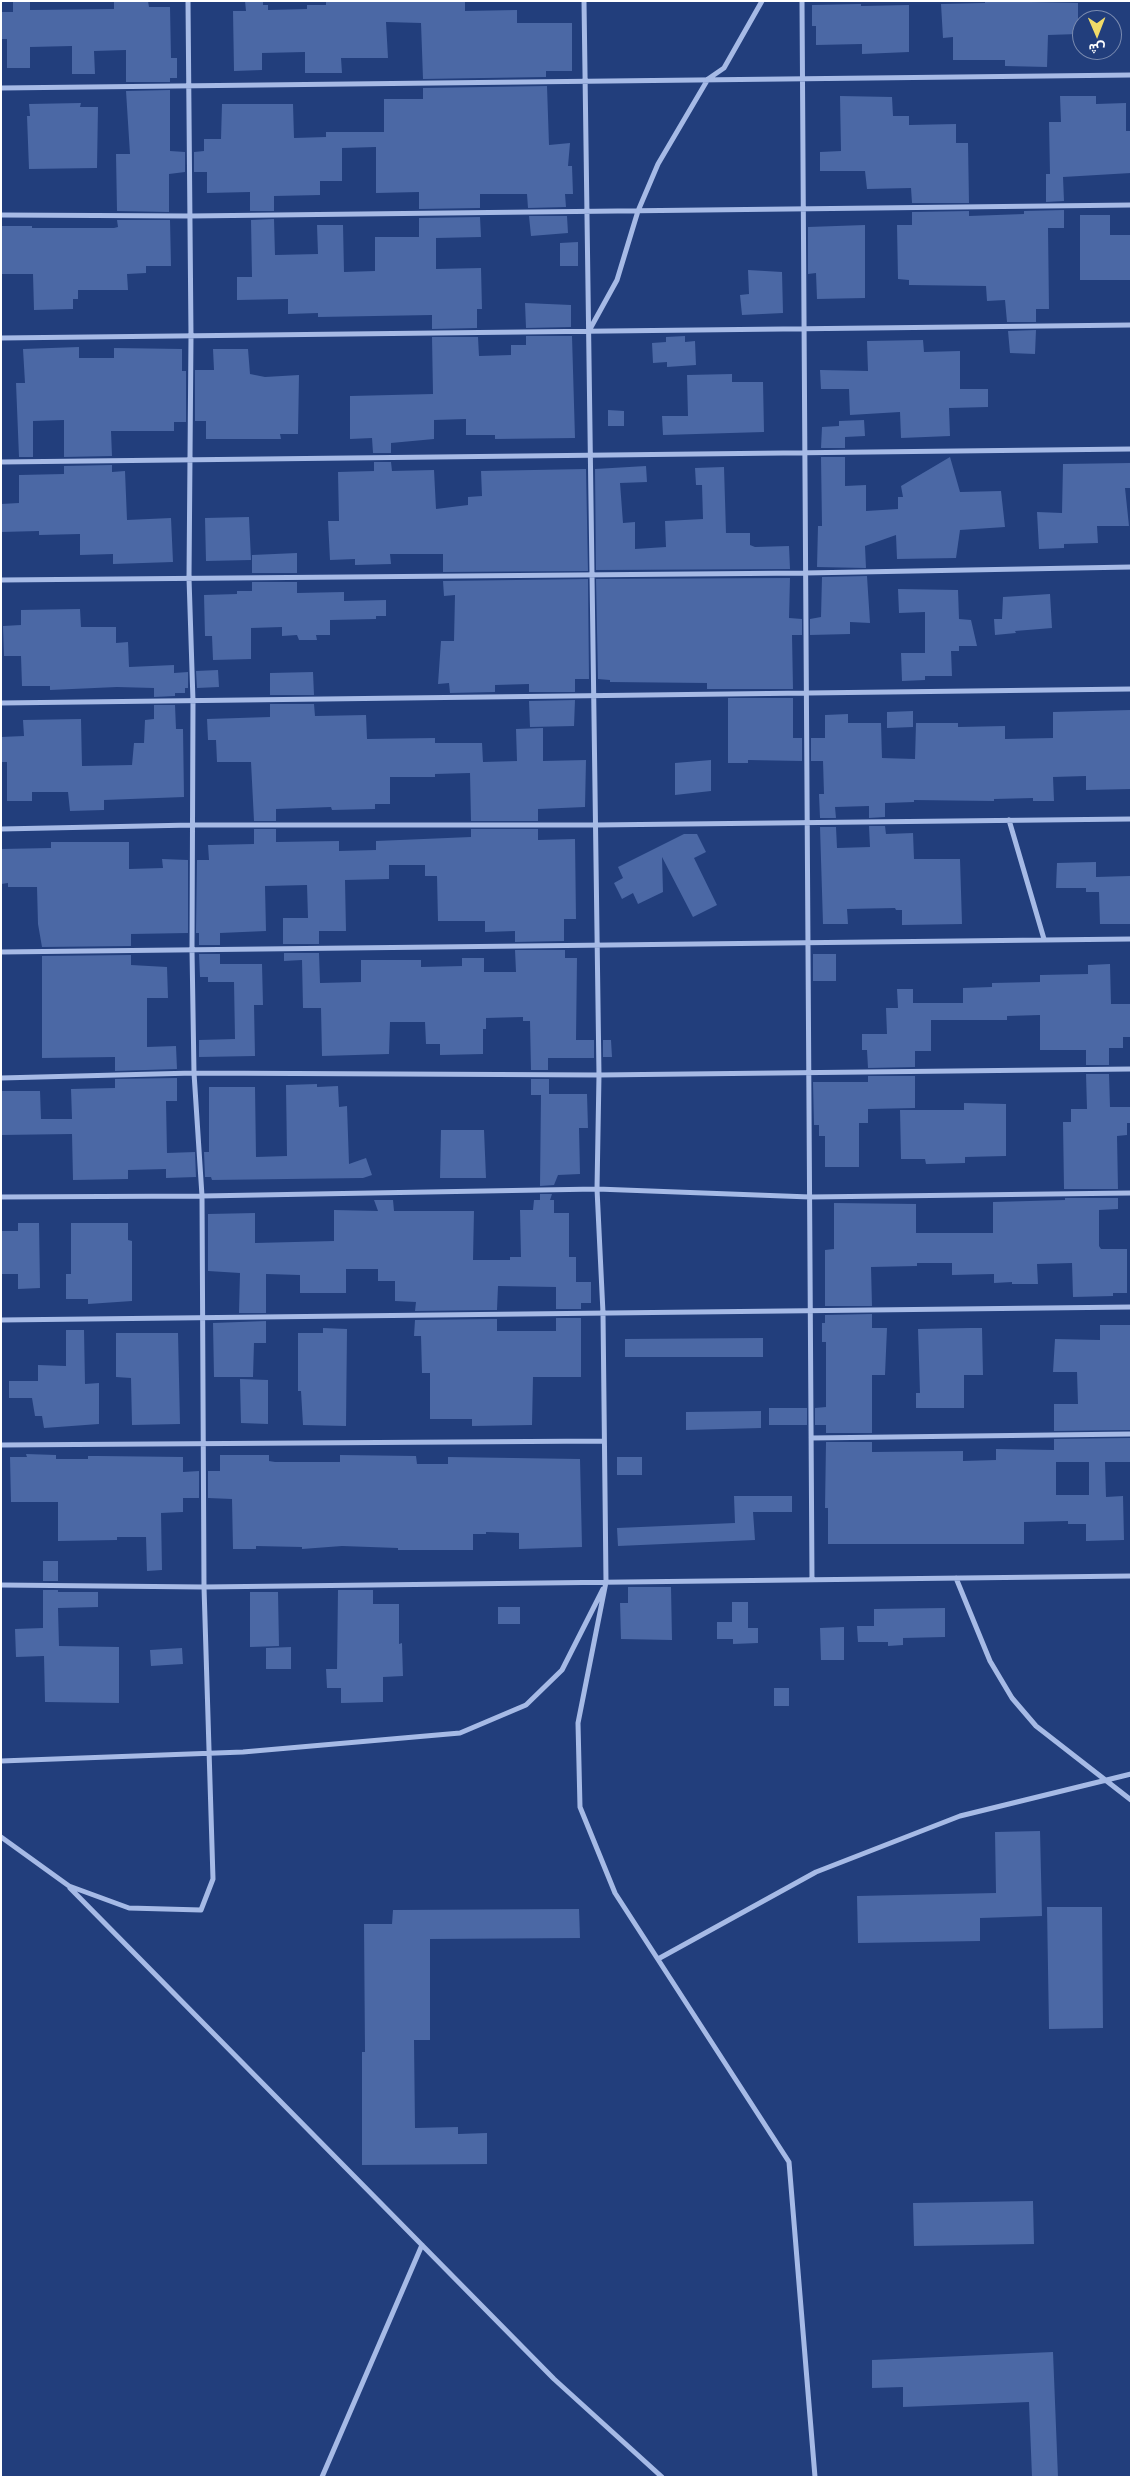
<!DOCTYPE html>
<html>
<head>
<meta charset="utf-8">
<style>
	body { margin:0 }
	#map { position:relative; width:1132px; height:2478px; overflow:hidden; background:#223e7c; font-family:"Asap Condensed",Vazirmatn,sans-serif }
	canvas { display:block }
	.frame { position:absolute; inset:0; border:2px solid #fff; pointer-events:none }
	.north { position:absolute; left:1072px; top:10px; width:50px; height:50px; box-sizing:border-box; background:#223e7c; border:1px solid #7a8bb0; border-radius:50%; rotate:179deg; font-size:14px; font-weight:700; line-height:20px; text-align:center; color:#fff }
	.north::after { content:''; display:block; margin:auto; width:18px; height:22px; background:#f1db68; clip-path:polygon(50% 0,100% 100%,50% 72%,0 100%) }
</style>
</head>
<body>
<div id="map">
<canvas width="1132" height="2478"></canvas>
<div class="frame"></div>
<div class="north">ش</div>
</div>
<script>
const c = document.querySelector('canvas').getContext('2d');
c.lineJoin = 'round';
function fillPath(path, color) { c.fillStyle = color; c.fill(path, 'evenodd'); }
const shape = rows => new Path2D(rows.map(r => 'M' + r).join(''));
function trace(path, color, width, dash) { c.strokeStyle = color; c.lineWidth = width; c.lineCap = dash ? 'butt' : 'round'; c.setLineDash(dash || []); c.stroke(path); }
fillPath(shape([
	[13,1,30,1,30,10,114,9,114,1,148,1,149,7,170,7,171,58,177,58,177,78,170,78,170,82,126,82,126,50,94,51,95,74,72,74,72,46,30,47,30,68,7,68,7,39,1,39,1,12,13,12],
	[245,1,263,1,263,5,268,5,268,10,307,9,307,5,326,5,326,1,465,1,465,11,517,10,517,23,572,23,572,71,546,71,546,77,423,79,421,23,386,22,388,58,341,58,342,73,305,73,305,52,262,53,262,70,234,71,233,11,246,11],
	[985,1,1078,3,1078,34,1048,35,1047,67,1005,66,1005,60,953,60,953,37,943,38,941,4,985,3],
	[861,4,861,6,909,5,909,52,862,54,862,44,816,45,816,26,812,26,812,5],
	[547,86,549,145,570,143,568,166,572,166,573,194,565,194,566,207,528,208,527,194,480,194,480,208,419,209,419,192,376,193,376,147,342,148,342,181,320,181,320,195,274,196,274,211,250,211,250,192,207,193,207,172,194,172,194,152,204,151,204,139,221,139,222,104,293,104,294,138,326,137,326,132,384,132,384,99,423,99,423,88],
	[170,90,170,151,185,152,185,172,169,174,169,212,117,211,116,154,130,154,126,91],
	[840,96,892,97,893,116,909,116,909,125,956,124,956,143,968,143,969,203,912,203,911,188,867,189,865,171,820,171,820,152,841,151],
	[1060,96,1096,96,1096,104,1126,103,1126,131,1130,131,1131,173,1063,177,1064,201,1046,202,1046,174,1050,174,1049,122,1061,122],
	[81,103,80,107,98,107,97,168,29,169,27,116,30,116,29,104],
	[1064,210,1064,228,1048,228,1049,309,1036,309,1036,322,1007,322,1005,300,987,301,986,286,909,285,909,280,898,279,897,225,912,225,912,212,969,211,969,216,1024,214,1024,211],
	[1080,215,1110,215,1110,235,1131,235,1131,280,1080,280],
	[529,216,567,216,568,233,531,236],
	[480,217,481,237,436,238,436,269,481,268,482,309,477,309,477,328,432,329,432,315,318,317,318,313,288,314,288,299,237,300,237,277,252,277,251,220,274,219,275,255,318,254,317,225,343,225,344,272,375,271,375,237,419,237,419,218],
	[117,220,170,220,171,266,146,266,146,273,127,274,128,290,78,290,78,299,73,299,73,309,34,310,33,274,1,274,1,226,32,226,32,228,114,228,118,227],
	[865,225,865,298,817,299,816,273,808,274,808,227],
	[578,242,578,266,560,266,560,243],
	[748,270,782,272,783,313,742,315,740,295,749,294],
	[525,303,571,305,571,327,526,328],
	[1036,330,1035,354,1010,353,1008,331],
	[526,336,572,336,575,438,495,439,495,435,466,435,466,419,434,420,434,439,391,443,391,453,373,453,372,438,350,439,350,396,433,394,432,337,478,337,479,356,511,355,511,345,526,345],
	[685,336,685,342,695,341,696,365,667,367,667,362,653,363,652,343,666,342,666,337],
	[923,340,924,352,960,351,960,389,988,389,988,407,949,408,950,436,901,438,900,412,850,415,849,389,821,389,820,370,868,371,867,341],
	[79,347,79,358,114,358,114,348,182,349,182,371,186,371,186,422,174,422,174,431,111,431,112,456,64,457,64,420,33,421,33,457,19,457,16,383,25,383,23,349],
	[213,349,248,349,250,374,265,377,299,375,298,434,280,434,281,439,206,439,206,421,195,421,195,370,214,370],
	[732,374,732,382,763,382,764,432,663,435,662,416,688,416,687,375],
	[608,410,624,411,624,426,608,426],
	[864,420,865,436,845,437,845,448,821,448,822,427,839,426,839,421],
	[821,457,845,457,845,486,866,485,866,511,898,509,898,497,903,497,901,486,950,457,960,492,1001,491,1005,527,960,530,956,558,897,559,896,535,865,546,866,568,817,567,818,526,822,526],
	[374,462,391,462,392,471,434,470,436,509,468,505,468,497,482,496,481,471,586,469,588,571,443,572,443,554,390,554,391,564,355,565,355,559,330,560,328,521,339,521,338,472,374,471],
	[1131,463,1131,488,1125,488,1129,526,1097,526,1098,543,1064,544,1064,548,1039,549,1037,512,1062,513,1063,464],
	[112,465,112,472,125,471,127,520,171,518,173,562,113,564,113,554,80,555,80,534,39,535,39,531,1,532,1,504,19,503,19,475,64,474,64,466],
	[646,466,647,482,620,483,623,523,635,522,635,549,666,547,665,521,703,519,702,485,696,485,695,468,724,467,726,533,750,533,750,545,755,547,789,546,790,569,596,570,595,469],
	[249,517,251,560,206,561,205,518],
	[297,553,297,573,252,573,252,555],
	[867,576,870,623,850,622,850,634,810,635,810,619,821,617,822,577],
	[790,578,789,618,802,619,802,635,792,635,793,689,707,689,707,683,610,682,610,680,598,679,596,579],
	[588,579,589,679,575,679,575,692,529,692,529,684,495,685,495,692,450,693,449,683,438,684,441,641,454,641,455,595,444,596,443,581],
	[252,582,297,582,297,593,344,592,344,601,386,600,386,616,376,616,376,619,330,620,330,635,316,635,317,640,299,640,297,635,282,636,282,627,251,628,251,659,213,660,212,636,205,636,204,595,237,594,237,591,252,591],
	[898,589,958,590,959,619,971,620,977,646,959,646,959,651,951,651,952,676,925,676,925,680,902,681,901,653,925,653,925,612,899,613],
	[1050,594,1052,628,1015,631,1016,633,995,635,994,619,1002,619,1003,597],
	[80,609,81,627,116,627,116,643,128,642,129,667,174,665,174,673,188,672,188,688,185,688,185,693,175,693,175,696,154,697,154,688,117,687,50,690,50,686,22,686,21,656,4,656,3,626,21,625,21,610],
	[218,670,219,687,197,688,196,671],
	[313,672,314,695,270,695,270,673],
	[728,698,793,698,793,738,802,738,802,761,748,760,748,763,728,763],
	[575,700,574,726,530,727,529,701],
	[270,704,314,704,315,716,366,715,367,739,435,738,435,743,482,743,483,762,517,761,516,729,543,728,543,761,586,760,585,807,538,809,538,821,471,821,470,773,435,774,435,777,390,777,390,804,375,804,375,809,332,810,331,807,276,809,276,821,254,821,251,762,217,762,216,740,208,740,207,719,270,717],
	[154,705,175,705,176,729,183,729,184,797,104,800,104,810,70,811,68,792,32,792,32,801,7,801,7,762,1,762,1,737,24,736,23,720,81,719,82,766,132,765,134,743,144,743,145,720,154,719],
	[1131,710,1131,789,1086,790,1086,776,1053,777,1054,801,1033,801,1033,798,994,799,994,801,914,800,914,802,885,803,885,817,869,818,869,806,835,807,836,818,820,818,819,794,824,794,823,761,811,761,811,738,825,738,825,715,848,714,848,723,881,723,882,758,915,759,916,723,958,723,958,727,1005,726,1005,739,1053,738,1053,712],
	[913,711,913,727,887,728,887,712],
	[711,760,711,791,675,795,675,763],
	[869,826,885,826,886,834,913,833,914,859,960,859,962,924,902,925,902,910,896,910,895,908,847,909,848,924,823,924,820,827,836,827,837,848,870,847],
	[254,829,276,829,276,842,339,841,339,851,376,850,376,841,471,837,471,829,538,829,538,840,575,839,576,919,564,919,564,941,515,942,515,931,485,932,485,921,438,921,437,876,425,876,425,865,389,865,389,879,345,880,346,931,319,931,319,944,283,944,283,918,308,918,307,885,265,886,266,931,220,933,220,945,199,945,199,933,196,933,197,860,209,860,208,845,254,844],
	[684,834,697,834,706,852,694,858,717,905,693,917,662,857,663,892,638,904,633,893,622,899,614,883,623,878,618,867],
	[51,842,129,842,129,869,163,868,162,859,188,860,188,933,131,934,131,946,42,947,38,924,37,887,8,887,8,883,1,884,1,849,51,848],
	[1096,862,1096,877,1131,876,1131,924,1100,924,1099,892,1086,892,1086,888,1056,888,1057,863],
	[515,950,565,950,565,958,577,958,576,1040,594,1040,594,1058,548,1058,548,1070,531,1070,530,1021,523,1021,523,1017,486,1018,486,1029,483,1029,483,1054,440,1055,440,1044,426,1044,425,1022,390,1022,389,1054,322,1056,321,1008,303,1008,302,960,284,961,284,953,319,953,320,983,361,982,361,960,421,960,421,967,462,966,462,958,484,958,484,972,516,972],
	[199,954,220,954,220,964,262,964,263,1005,254,1005,255,1056,199,1057,199,1040,235,1039,234,982,208,982,208,977,200,977],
	[813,954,836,954,836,981,813,981],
	[131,955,131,965,167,967,168,998,147,998,147,1047,176,1046,177,1069,115,1071,115,1057,42,1058,42,956],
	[1110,964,1111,1004,1131,1004,1131,1037,1123,1037,1123,1048,1109,1048,1109,1065,1086,1065,1086,1050,1040,1050,1040,1015,1007,1016,1007,1020,931,1020,931,1051,915,1051,915,1067,868,1068,867,1050,862,1050,862,1034,887,1034,886,1008,898,1008,897,989,913,989,913,1003,963,1003,963,988,992,987,992,983,1040,982,1040,975,1088,974,1088,965],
	[603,1040,611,1040,612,1057,603,1057],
	[1086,1074,1109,1074,1110,1107,1131,1107,1131,1123,1127,1123,1127,1135,1117,1136,1118,1189,1064,1189,1063,1122,1071,1122,1071,1109,1087,1109],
	[868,1076,915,1076,915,1108,868,1109,868,1123,859,1123,859,1167,825,1167,825,1136,819,1136,819,1125,814,1125,813,1082,868,1082],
	[177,1078,177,1101,166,1101,167,1153,195,1152,196,1177,166,1178,166,1169,128,1170,128,1179,73,1180,72,1134,1,1135,1,1091,40,1091,41,1119,72,1119,71,1089,115,1088,115,1079],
	[531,1079,549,1079,549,1094,587,1094,588,1128,579,1128,580,1174,558,1175,554,1185,540,1186,541,1095,531,1095],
	[317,1084,317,1087,338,1086,339,1107,347,1106,349,1164,366,1158,372,1175,363,1178,212,1180,211,1177,205,1177,204,1152,209,1152,209,1087,255,1087,256,1157,287,1156,286,1085],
	[964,1103,1006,1104,1006,1156,965,1157,965,1163,926,1164,925,1159,901,1159,900,1110,964,1110],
	[441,1130,484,1130,486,1178,440,1178],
	[540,1194,552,1194,550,1200,554,1200,554,1213,569,1213,569,1257,576,1257,576,1282,591,1282,591,1303,581,1303,581,1309,556,1309,556,1287,498,1286,497,1310,415,1311,416,1302,395,1301,395,1281,378,1281,378,1269,346,1269,346,1293,300,1293,300,1275,266,1274,266,1313,239,1313,240,1273,208,1271,208,1214,255,1213,255,1243,334,1241,334,1210,378,1211,374,1200,393,1200,394,1211,474,1211,473,1260,510,1260,510,1257,521,1257,520,1210,533,1210,534,1200,540,1200],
	[1065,1198,1118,1198,1118,1209,1099,1210,1099,1246,1101,1249,1127,1249,1127,1293,1113,1293,1113,1296,1073,1297,1072,1263,1037,1264,1038,1284,1012,1284,1012,1282,994,1283,994,1274,952,1275,952,1263,917,1263,917,1266,871,1267,872,1306,825,1306,825,1250,834,1249,834,1203,916,1204,916,1233,993,1233,993,1202,1065,1200],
	[18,1223,39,1223,40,1288,18,1289,18,1274,1,1274,1,1231,18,1231],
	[71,1223,128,1223,128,1240,132,1241,132,1301,88,1304,88,1299,66,1299,66,1274,71,1274],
	[872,1314,872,1328,887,1328,885,1375,872,1375,872,1433,826,1433,826,1425,815,1425,815,1408,826,1407,826,1342,822,1342,822,1323,825,1323,825,1315],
	[556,1318,581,1318,581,1377,533,1377,532,1425,472,1426,472,1419,430,1419,430,1373,422,1373,421,1336,414,1336,415,1320,497,1319,497,1331,556,1331],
	[266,1321,266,1343,254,1343,253,1377,214,1377,213,1323],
	[1100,1325,1131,1325,1131,1430,1054,1431,1054,1404,1078,1404,1077,1372,1053,1372,1055,1339,1100,1340],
	[323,1328,347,1329,346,1426,303,1425,301,1391,298,1391,298,1333,323,1333],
	[970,1328,982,1328,983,1375,964,1375,964,1408,916,1408,916,1393,920,1393,918,1329],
	[66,1330,84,1330,85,1384,99,1383,99,1424,44,1428,42,1416,35,1416,32,1398,9,1398,9,1381,38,1381,38,1365,66,1366],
	[116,1333,178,1333,180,1424,132,1425,131,1378,116,1377],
	[763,1338,763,1357,625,1357,625,1339],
	[240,1379,268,1380,268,1424,241,1423],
	[769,1408,807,1408,807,1425,769,1425],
	[761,1411,761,1428,686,1430,686,1412],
	[1131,1438,1131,1462,1105,1462,1106,1497,1123,1496,1124,1540,1086,1541,1086,1524,1068,1524,1068,1521,1024,1522,1024,1544,828,1544,828,1508,825,1508,826,1442,872,1442,872,1452,963,1451,963,1461,996,1460,996,1449,1054,1450,1054,1439],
	[1056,1462,1089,1462,1089,1495,1056,1495],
	[26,1454,56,1455,56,1459,88,1459,88,1456,99,1456,183,1457,183,1472,199,1471,199,1498,183,1498,183,1512,161,1513,162,1570,147,1571,146,1537,117,1537,117,1540,58,1541,58,1502,11,1502,10,1457,27,1457],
	[220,1455,269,1455,269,1461,275,1462,340,1462,340,1455,416,1456,417,1464,448,1464,448,1457,580,1459,582,1547,519,1549,519,1533,486,1532,486,1534,473,1534,473,1550,398,1550,398,1548,342,1546,302,1549,302,1547,256,1546,256,1549,233,1549,232,1499,208,1498,208,1471,220,1471],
	[617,1457,642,1457,642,1475,617,1475],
	[734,1496,792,1496,792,1512,753,1512,755,1540,618,1546,617,1528,735,1523],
	[43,1561,58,1561,58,1581,43,1581],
	[628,1587,671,1587,672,1640,621,1639,620,1603,628,1603],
	[43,1590,58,1590,58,1592,98,1592,98,1607,58,1608,59,1646,119,1647,119,1703,45,1702,44,1656,16,1657,15,1629,43,1628],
	[338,1590,373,1590,373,1604,399,1604,399,1644,402,1643,403,1676,383,1677,383,1702,341,1703,341,1688,327,1688,326,1669,337,1669],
	[250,1592,278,1592,279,1646,250,1647],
	[732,1602,748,1602,748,1628,758,1628,758,1643,733,1644,733,1639,717,1639,717,1622,732,1622],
	[498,1607,520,1607,520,1624,498,1624],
	[945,1608,945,1637,903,1638,903,1645,888,1646,888,1642,858,1642,857,1626,874,1626,874,1609],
	[844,1627,844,1660,821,1660,820,1628],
	[291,1647,291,1669,266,1669,266,1648],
	[182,1648,183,1664,151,1666,150,1650],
	[774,1688,789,1688,789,1706,774,1706],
	[1040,1831,1042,1916,980,1918,980,1941,858,1943,857,1896,996,1893,995,1832],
	[1047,1907,1102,1907,1103,2028,1049,2029],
	[579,1909,580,1938,430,1939,430,2040,414,2040,415,2128,458,2127,458,2134,487,2133,487,2164,362,2165,362,2052,365,2052,364,1924,392,1924,393,1910],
	[1033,2201,1034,2244,914,2246,913,2203],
	[1053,2352,1058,2477,1032,2477,1029,2402,903,2407,903,2387,872,2388,872,2360]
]), '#4b68a5');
trace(shape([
	[584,1,599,1075,597,1189,603,1313,606,1582,578,1723,580,1807,615,1893,789,2162,815,2477],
	[802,1,812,1580],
	[1,88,1131,75],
	[1,215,190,216,1131,205],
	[590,329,617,280,638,211,658,164,708,79,724,68,762,1],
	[1,338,1131,325],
	[1,462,1131,449],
	[1,580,805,573,1131,567],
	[1,703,1131,689],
	[1009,820,1044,939],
	[1,829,192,825,596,825,1131,819],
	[1,952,1131,939],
	[1,1078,194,1073,599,1075,1131,1069],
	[1,1197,202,1196,597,1189,810,1197,1131,1193],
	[1,1320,1131,1307],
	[811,1438,1131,1434],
	[1,1445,604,1441],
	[956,1578,990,1661,1012,1698,1036,1726,1131,1800],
	[1,1585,204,1587,1131,1576],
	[1,1761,243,1752,460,1733,526,1705,562,1670,603,1589],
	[1,1837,69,1886,129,1908,201,1910,213,1879,204,1587,202,1196,194,1073,192,950,193,701,189,578,191,336,188,1],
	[70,1888,554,2379,662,2477],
	[658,1959,816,1872,960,1816,1131,1774],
	[322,2477,422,2245]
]), '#a6bae6', 5);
</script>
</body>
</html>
